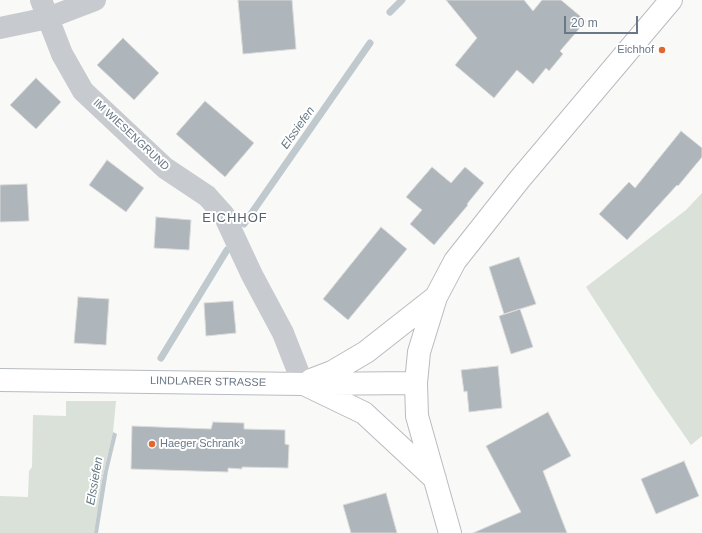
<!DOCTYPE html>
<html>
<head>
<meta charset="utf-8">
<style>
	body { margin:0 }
	#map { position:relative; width:702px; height:533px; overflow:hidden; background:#f9f9f7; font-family:Helvetica,sans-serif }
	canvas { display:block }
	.scale { position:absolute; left:564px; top:16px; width:74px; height:18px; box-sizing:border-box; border:2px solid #697787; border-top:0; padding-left:5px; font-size:12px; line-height:14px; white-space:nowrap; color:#697787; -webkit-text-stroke:3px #fff; paint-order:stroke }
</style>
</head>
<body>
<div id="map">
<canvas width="702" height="533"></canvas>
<div class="scale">20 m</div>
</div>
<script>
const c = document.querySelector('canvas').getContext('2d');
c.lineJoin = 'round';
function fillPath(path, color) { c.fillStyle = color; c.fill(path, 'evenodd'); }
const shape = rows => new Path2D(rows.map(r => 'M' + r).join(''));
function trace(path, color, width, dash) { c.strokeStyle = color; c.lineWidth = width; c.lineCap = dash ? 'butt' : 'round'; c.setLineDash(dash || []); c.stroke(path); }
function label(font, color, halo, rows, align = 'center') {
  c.font = font + ' Helvetica,sans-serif'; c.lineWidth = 4; c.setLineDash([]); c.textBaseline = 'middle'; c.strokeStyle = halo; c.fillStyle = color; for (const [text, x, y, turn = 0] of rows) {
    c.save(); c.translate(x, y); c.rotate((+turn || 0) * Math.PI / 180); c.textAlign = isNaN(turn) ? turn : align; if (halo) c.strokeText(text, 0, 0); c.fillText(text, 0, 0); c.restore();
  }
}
fillPath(shape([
	[702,193,702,436,691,445,653,390,586,287,686,210],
	[66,401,116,401,113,432,102,480,94,533,0,533,0,496,28,497,29,471,32,467,33,415,66,416]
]), '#dae1d8');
fillPath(shape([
	[113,432,117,434,108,471,98,533,94,533,102,480]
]), '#c0c9ce');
trace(shape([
	[390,12,402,0],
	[244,224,370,43],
	[161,358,227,250]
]), '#c0c9ce', 7);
const building = shape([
	[238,0,292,0,296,49,243,54,238,0],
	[446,0,524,0,533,11,542,0,561,0,586,21,560,51,563,54,549,71,546,68,533,84,517,70,494,98,455,65,477,38,446,0],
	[123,38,159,73,134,100,97,65,123,38],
	[36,78,61,102,36,129,10,105,36,78],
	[205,101,254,143,225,177,176,134,205,101],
	[681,131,702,148,702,157,678,186,677,185,627,240,599,214,629,182,635,188,681,131],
	[107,160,144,188,126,212,89,185,107,160],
	[432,167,451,183,465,167,484,183,467,204,468,205,434,245,410,224,422,210,406,197,432,167],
	[27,184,29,221,0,222,0,185,27,184],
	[156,217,191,220,189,250,154,248,156,217],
	[381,227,407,249,348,320,323,299,381,227],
	[519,257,536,304,504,314,489,267,519,257],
	[78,297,109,299,106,345,74,343,78,297],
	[233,301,236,333,206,336,204,303,233,301],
	[520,309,533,347,511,354,499,316,520,309],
	[498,366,502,408,469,412,467,391,464,392,461,370,498,366],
	[548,412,571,456,543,471,567,533,473,533,521,512,486,446,548,412],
	[213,422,244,423,244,429,285,430,285,444,289,445,288,468,242,467,242,469,228,468,228,472,131,469,132,426,211,429,213,422],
	[684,461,699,496,656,514,641,479,684,461],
	[386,493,397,533,351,533,343,505,386,493]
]);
fillPath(building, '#aeb5bb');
trace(building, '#dbdbd9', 1);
const major = shape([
	[0,380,303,384,416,383],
	[311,380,332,372,366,352,436,297],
	[308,386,364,413,435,479],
	[450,533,417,416,416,383,419,352,436,297,455,261,519,180,671,0]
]);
trace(major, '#b8bcc0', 24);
trace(shape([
	[41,0,62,54,83,91,165,168,207,196,224,215,252,275,283,333,303,384],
	[0,28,48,18,95,0]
]), '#c7cace', 22);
trace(major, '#fff', 22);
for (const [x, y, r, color] of [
	[662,50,4,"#e1662f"],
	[152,444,4,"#e1662f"]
]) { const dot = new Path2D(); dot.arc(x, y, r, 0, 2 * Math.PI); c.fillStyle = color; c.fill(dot); trace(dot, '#fff', 1.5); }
label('11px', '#697787', '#fff', [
	["Eichhof",654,50],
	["Haeger Schrank³",160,444,"left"]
], 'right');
label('11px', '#697787', '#fff', [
	["IM WIESENGRUND",131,135,43],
	["LINDLARER STRASSE",208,382,1]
]);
label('italic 12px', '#647883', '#fff', [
	["Elssiefen",298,128,-55],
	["Elssiefen",95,481,-80]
]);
c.letterSpacing = '1px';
label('13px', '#56616d', '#fff', [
	["EICHHOF",235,218]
]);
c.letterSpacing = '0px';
</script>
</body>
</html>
